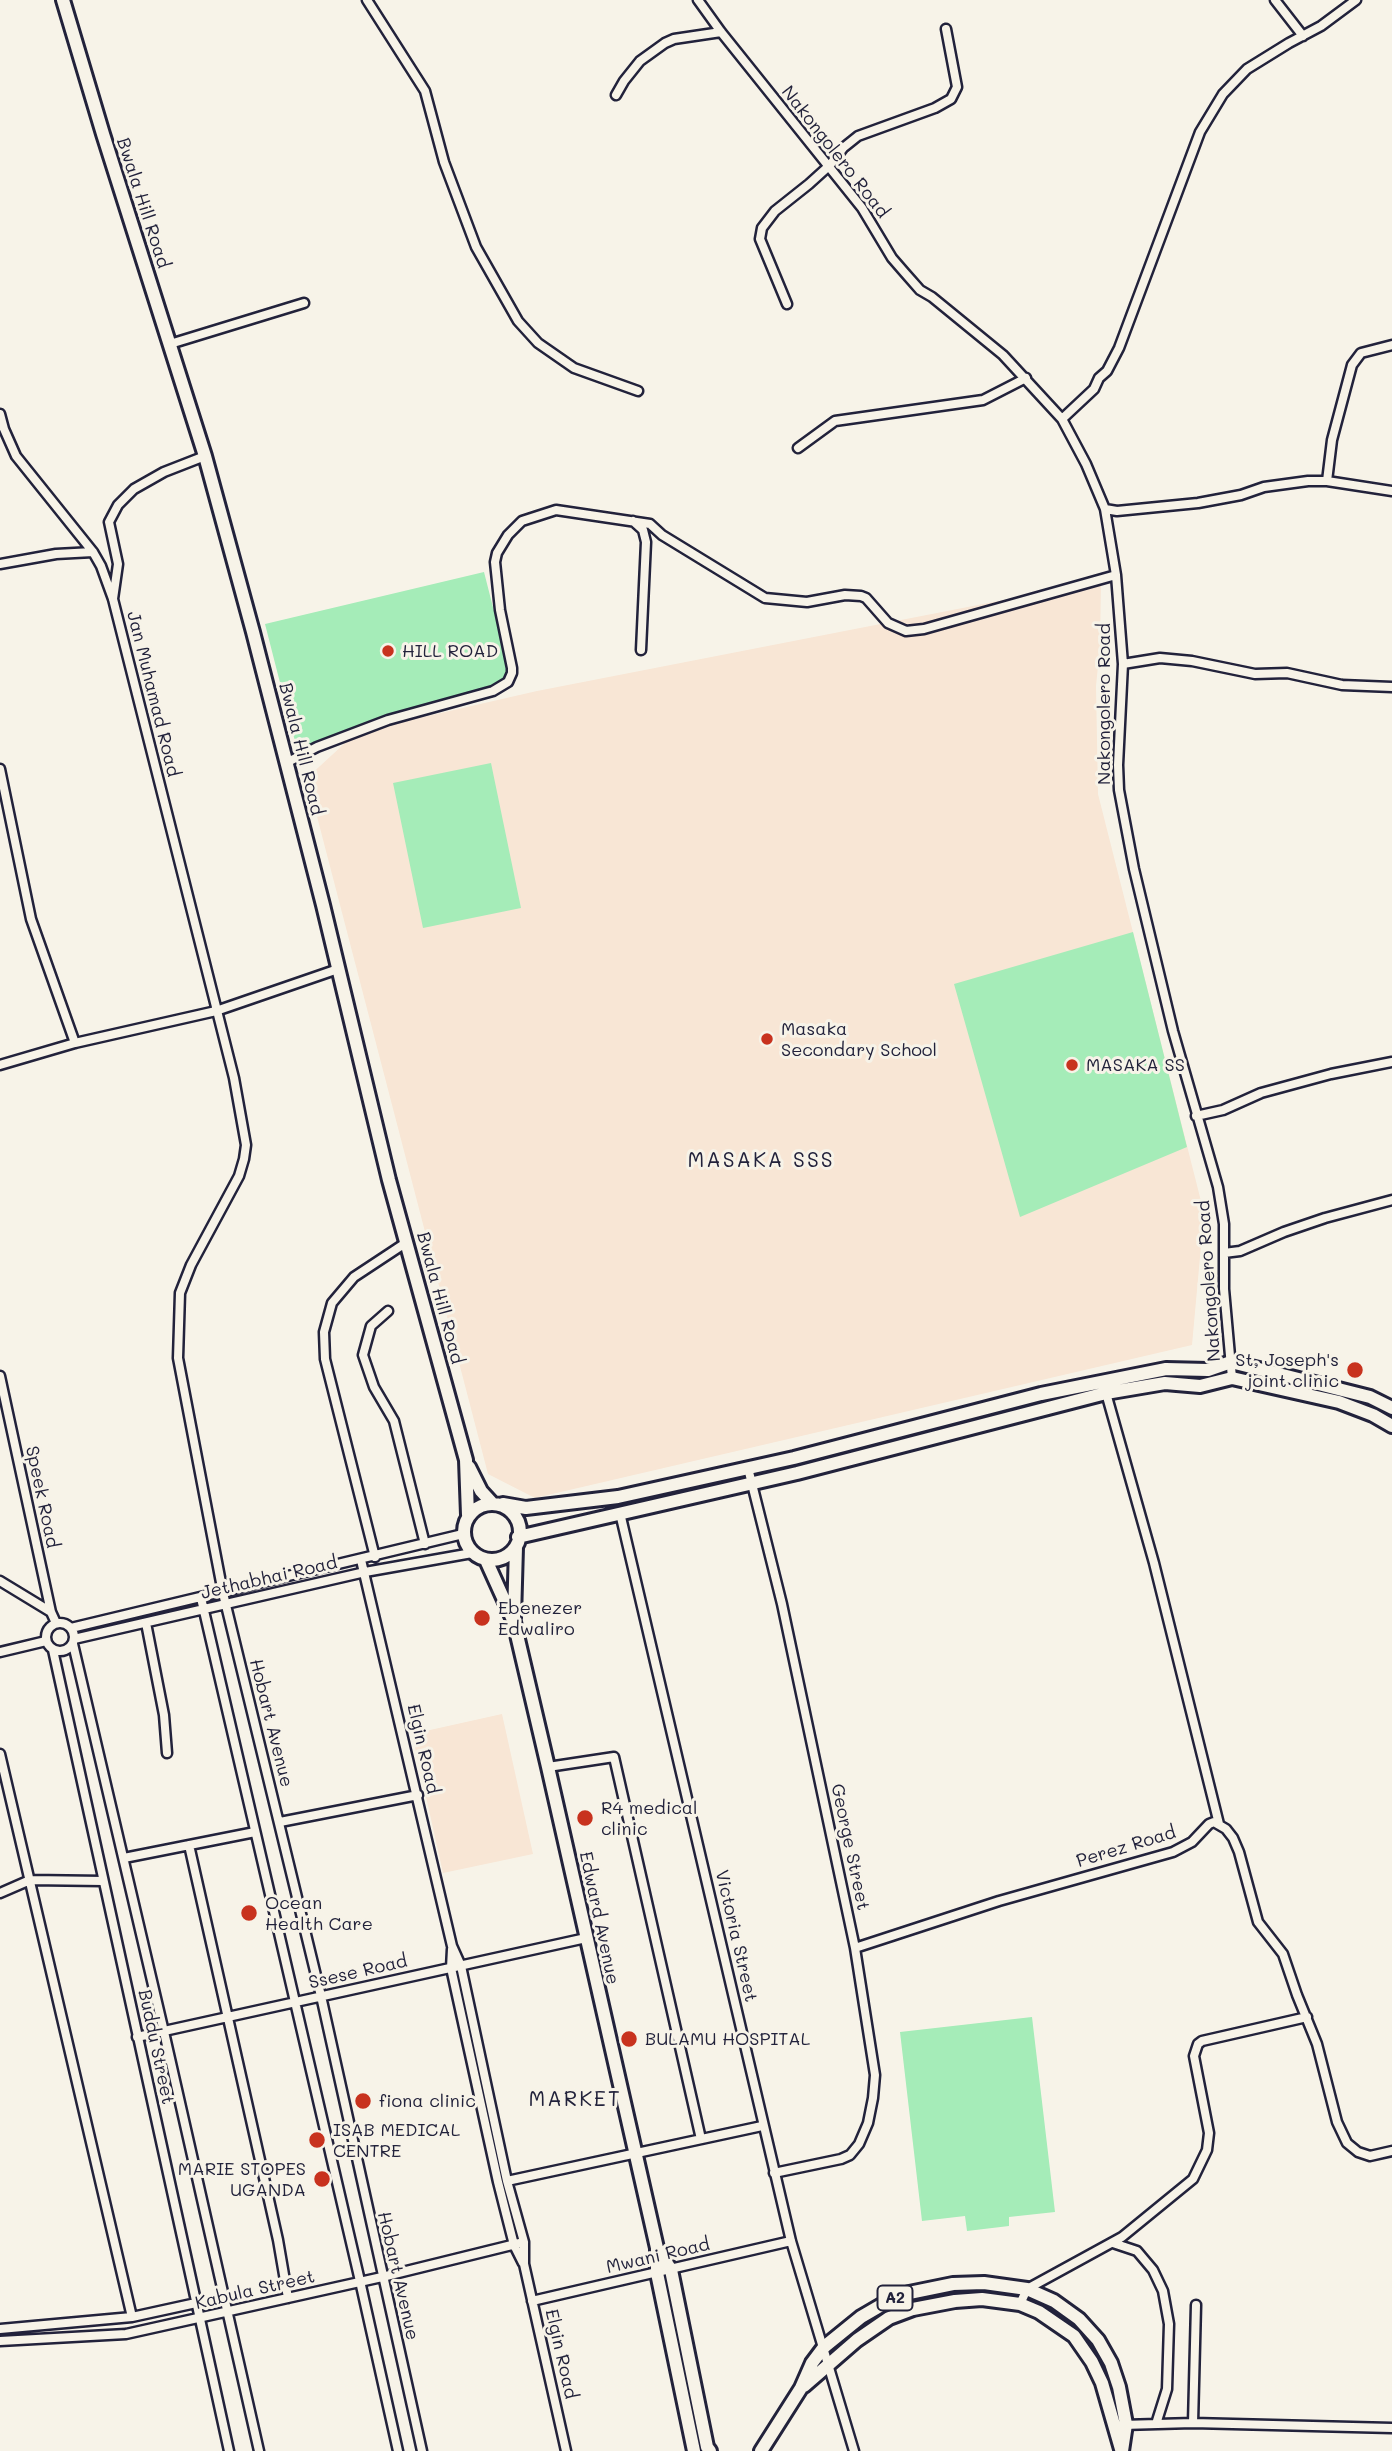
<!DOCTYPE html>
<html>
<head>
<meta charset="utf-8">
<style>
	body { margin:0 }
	canvas { display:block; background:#f7f3e8 }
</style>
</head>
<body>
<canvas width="1392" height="2451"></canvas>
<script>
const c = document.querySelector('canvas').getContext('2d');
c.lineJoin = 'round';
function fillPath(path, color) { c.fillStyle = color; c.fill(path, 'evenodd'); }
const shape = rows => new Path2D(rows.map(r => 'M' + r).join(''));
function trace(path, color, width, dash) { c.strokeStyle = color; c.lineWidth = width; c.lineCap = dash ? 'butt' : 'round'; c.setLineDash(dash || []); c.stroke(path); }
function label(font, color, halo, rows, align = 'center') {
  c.font = font + ' Mali,sans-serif'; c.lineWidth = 6; c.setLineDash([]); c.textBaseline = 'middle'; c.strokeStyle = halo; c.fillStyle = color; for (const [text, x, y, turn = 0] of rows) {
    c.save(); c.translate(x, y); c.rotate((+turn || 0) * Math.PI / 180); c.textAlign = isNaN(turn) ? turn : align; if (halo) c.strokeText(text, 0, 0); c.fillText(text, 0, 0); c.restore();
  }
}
fillPath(shape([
	[1101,581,1100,646,1096,686,1098,794,1204,1213,1192,1345,535,1498,488,1474,307,778,345,743,384,726,537,691],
	[502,1714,533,1854,443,1873,412,1734]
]), '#f8e6d5');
fillPath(shape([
	[484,572,511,678,498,689,299,757,265,624],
	[491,763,521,908,423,928,393,783],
	[1133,932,1187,1147,1020,1217,954,984],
	[1032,2017,1055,2212,1009,2217,1009,2226,967,2231,965,2216,922,2221,900,2032]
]), '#a5ecb8');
const street = shape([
	[367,0,425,91,444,162,476,247,518,321,538,343,574,368,638,391],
	[698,0,721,32,862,208,892,258,905,273,920,290,932,297,1003,355,1062,419,1086,464,1105,509,1116,575,1123,664,1118,765,1119,790,1134,869,1173,1031,1218,1187,1224,1224,1224,1289,1232,1378],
	[1275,0,1303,36],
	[616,95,624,81,640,61,665,43,674,39,721,32],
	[787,304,760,239,762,228,775,211,809,184,830,165,843,148,858,136,935,108,951,99,957,87,946,29],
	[170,344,304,303],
	[0,414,4,429,16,456,93,552,101,566,113,599,234,1078,246,1145,244,1159,239,1176,191,1265,180,1293,178,1358,223,1593,321,1996,422,2451],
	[1062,419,1094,389,1099,378,1107,371,1119,348,1200,132,1223,94,1247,69,1289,43,1321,26,1356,0],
	[798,448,835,421,983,400,1026,378],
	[1327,481,1332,440,1352,365,1361,353,1392,345],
	[1105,509,1117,511,1198,503,1241,495,1264,487,1308,481,1327,481,1392,491],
	[633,521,643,530,646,542,641,650],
	[0,564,56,554,93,552],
	[113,599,118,564,109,522,118,505,134,489,164,472,205,456],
	[1123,664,1160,658,1192,661,1255,674,1287,673,1342,685,1392,687],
	[286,763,317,747,388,720,493,691,508,682,512,673,512,668,500,610,495,562,497,553,508,535,522,521,556,510,650,524,662,535,765,598,807,602,845,595,861,596,866,598,888,623,906,631,924,629,1116,575],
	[0,769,31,919,75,1043],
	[0,1065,75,1043,216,1011,338,969],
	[1196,1116,1223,1110,1261,1093,1331,1074,1392,1062],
	[1224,1253,1240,1251,1284,1232,1325,1218,1392,1200],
	[388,1311,371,1326,363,1355,374,1387,394,1421,425,1544],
	[0,1376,51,1612,56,1623],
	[1106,1393,1154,1563,1219,1824],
	[748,1468,782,1604,855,1948,875,2075,873,2098,868,2123,859,2144,850,2155,841,2159,774,2173],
	[620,1513,791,2241,854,2451],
	[375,1557,325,1359,324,1332,332,1303,354,1277,407,1242],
	[361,1560,452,1946,461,1966,507,2181,524,2242,524,2264,566,2451],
	[0,1581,51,1612],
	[201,1598,360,2281,398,2451],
	'46 1637a14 14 0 1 1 28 0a14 14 0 1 1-28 0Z',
	[146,1623,164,1715,167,1753],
	[71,1628,463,1534],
	[74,1639,365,1572,472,1553],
	[73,1644,164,2032,259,2451],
	[53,1650,229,2451],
	[0,1652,46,1641],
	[0,1754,132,2317],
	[548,1767,614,1757,701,2139],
	[280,1822,418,1795],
	[189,1845,278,2240,288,2298],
	[124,1858,255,1832],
	[0,1893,30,1880,103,1881],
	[855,1948,999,1901,1173,1852,1192,1842,1209,1824,1214,1822,1226,1829,1233,1838,1239,1852,1258,1922,1283,1954,1297,1995,1317,2044,1337,2122,1347,2143,1358,2152,1370,2156,1392,2151],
	[452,1949,451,1968,498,2182,514,2245,523,2263],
	[137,2037,586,1938],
	[507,2181,762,2126],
	[1113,2243,1137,2251,1153,2270,1163,2291,1169,2324,1167,2389,1156,2424],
	[532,2301,791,2241],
	[1020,2304,1027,2289,1122,2237,1193,2179,1207,2150,1209,2133,1194,2056,1198,2044,1202,2041,1307,2017],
	[0,2329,132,2317,196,2303],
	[0,2341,126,2334,382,2277,524,2242],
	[1193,2423,1196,2305],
	[1122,2425,1193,2423,1392,2428]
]);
const secondary = shape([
	[63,0,103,134,205,456,253,632,323,905,389,1180,466,1460,468,1515],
	[469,1467,481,1491,492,1503],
	'464 1532a28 28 0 1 1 56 0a28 28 0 1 1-56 0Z',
	[503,1504,526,1508,618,1497,794,1458,1041,1394,1166,1369,1208,1370,1231,1362,1370,1397,1392,1408],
	[518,1537,797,1473,1106,1393,1165,1383,1200,1386,1232,1378,1339,1402,1373,1415,1392,1426],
	[486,1560,514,1622,548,1767,657,2248,657,2273,694,2451],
	[514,1618,516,1547],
	[657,2248,671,2270,707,2447,710,2451]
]);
const primary = shape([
	[804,2386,857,2340,889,2318,913,2309,955,2301,982,2299,1020,2304,1039,2312,1074,2336,1092,2362,1102,2383,1121,2449],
	[761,2451,801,2388,812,2363,824,2347,861,2317,885,2303,909,2293,953,2284,984,2283,1027,2289,1054,2301,1079,2319,1098,2340,1111,2363,1119,2387,1126,2424,1122,2451]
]);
trace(street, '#22223b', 13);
trace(secondary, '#22223b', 18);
trace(primary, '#22223b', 18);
trace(street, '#f7f3e8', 8);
trace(secondary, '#f7f3e8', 12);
trace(primary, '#f7f3e8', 12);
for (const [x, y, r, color] of [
	[388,651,7,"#c8321e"],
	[767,1039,7,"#c8321e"],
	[1072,1065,7,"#c8321e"],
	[1355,1370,9,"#c8321e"],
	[482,1618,9,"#c8321e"],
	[585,1818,9,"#c8321e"],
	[249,1913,9,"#c8321e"],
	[629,2039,9,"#c8321e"],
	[363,2101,9,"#c8321e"],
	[317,2140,9,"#c8321e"],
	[322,2179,9,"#c8321e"]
]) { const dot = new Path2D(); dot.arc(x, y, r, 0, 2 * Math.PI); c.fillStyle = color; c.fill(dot); trace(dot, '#f7f3e8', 2.5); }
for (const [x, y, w] of [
	[895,2298,35]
]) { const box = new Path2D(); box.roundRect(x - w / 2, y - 12.5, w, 25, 5); c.fillStyle = '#f7f3e8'; c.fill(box); trace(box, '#22223b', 2); }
label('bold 16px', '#22223b', null, [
	["A2",895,2298]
]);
label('18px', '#22223b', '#f7f3e8', [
	["Nakongolero Road",835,152,52],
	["Bwala Hill Road",143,203,72],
	["Jan Muhamad Road",153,694,76],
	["Nakongolero Road",1104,704,-90],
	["Bwala Hill Road",301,749,76],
	["Nakongolero Road",1209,1281,-94],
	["Bwala Hill Road",440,1298,75],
	["Speek Road",42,1497,78],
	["Jethabhai Road",269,1578,-13],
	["Hobart Avenue",271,1723,76],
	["Elgin Road",423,1749,77],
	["George Street",850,1847,78],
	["Perez Road",1126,1847,-17],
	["Edward Avenue",599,1918,78],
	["Victoria Street",736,1936,77],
	["Ssese Road",358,1972,-13],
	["Buddu Street",156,2047,78],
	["Mwani Road",658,2256,-13],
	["Hobart Avenue",398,2276,77],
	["Kabula Street",255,2290,-13],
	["Elgin Road",561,2354,77]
]);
label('18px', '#22223b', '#f7f3e8', [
	["HILL ROAD",402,651],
	["Masaka",781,1029],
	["Secondary School",781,1050],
	["MASAKA SS",1086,1065],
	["St, Joseph's",1339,1360,"right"],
	["joint clinic",1339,1381,"right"],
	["Ebenezer",498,1608],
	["Edwaliro",498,1629],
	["R4 medical",601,1808],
	["clinic",601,1829],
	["Ocean",265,1903],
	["Health Care",265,1924],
	["BULAMU HOSPITAL",645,2039],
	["fiona clinic",379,2101],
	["ISAB MEDICAL",333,2130],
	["CENTRE",333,2151],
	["MARIE STOPES",306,2169,"right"],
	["UGANDA",306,2190,"right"]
], 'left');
c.letterSpacing = '2px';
label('21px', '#22223b', '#f7f3e8', [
	["MASAKA SSS",761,1161],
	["MARKET",575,2100]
]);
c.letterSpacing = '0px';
</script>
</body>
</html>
